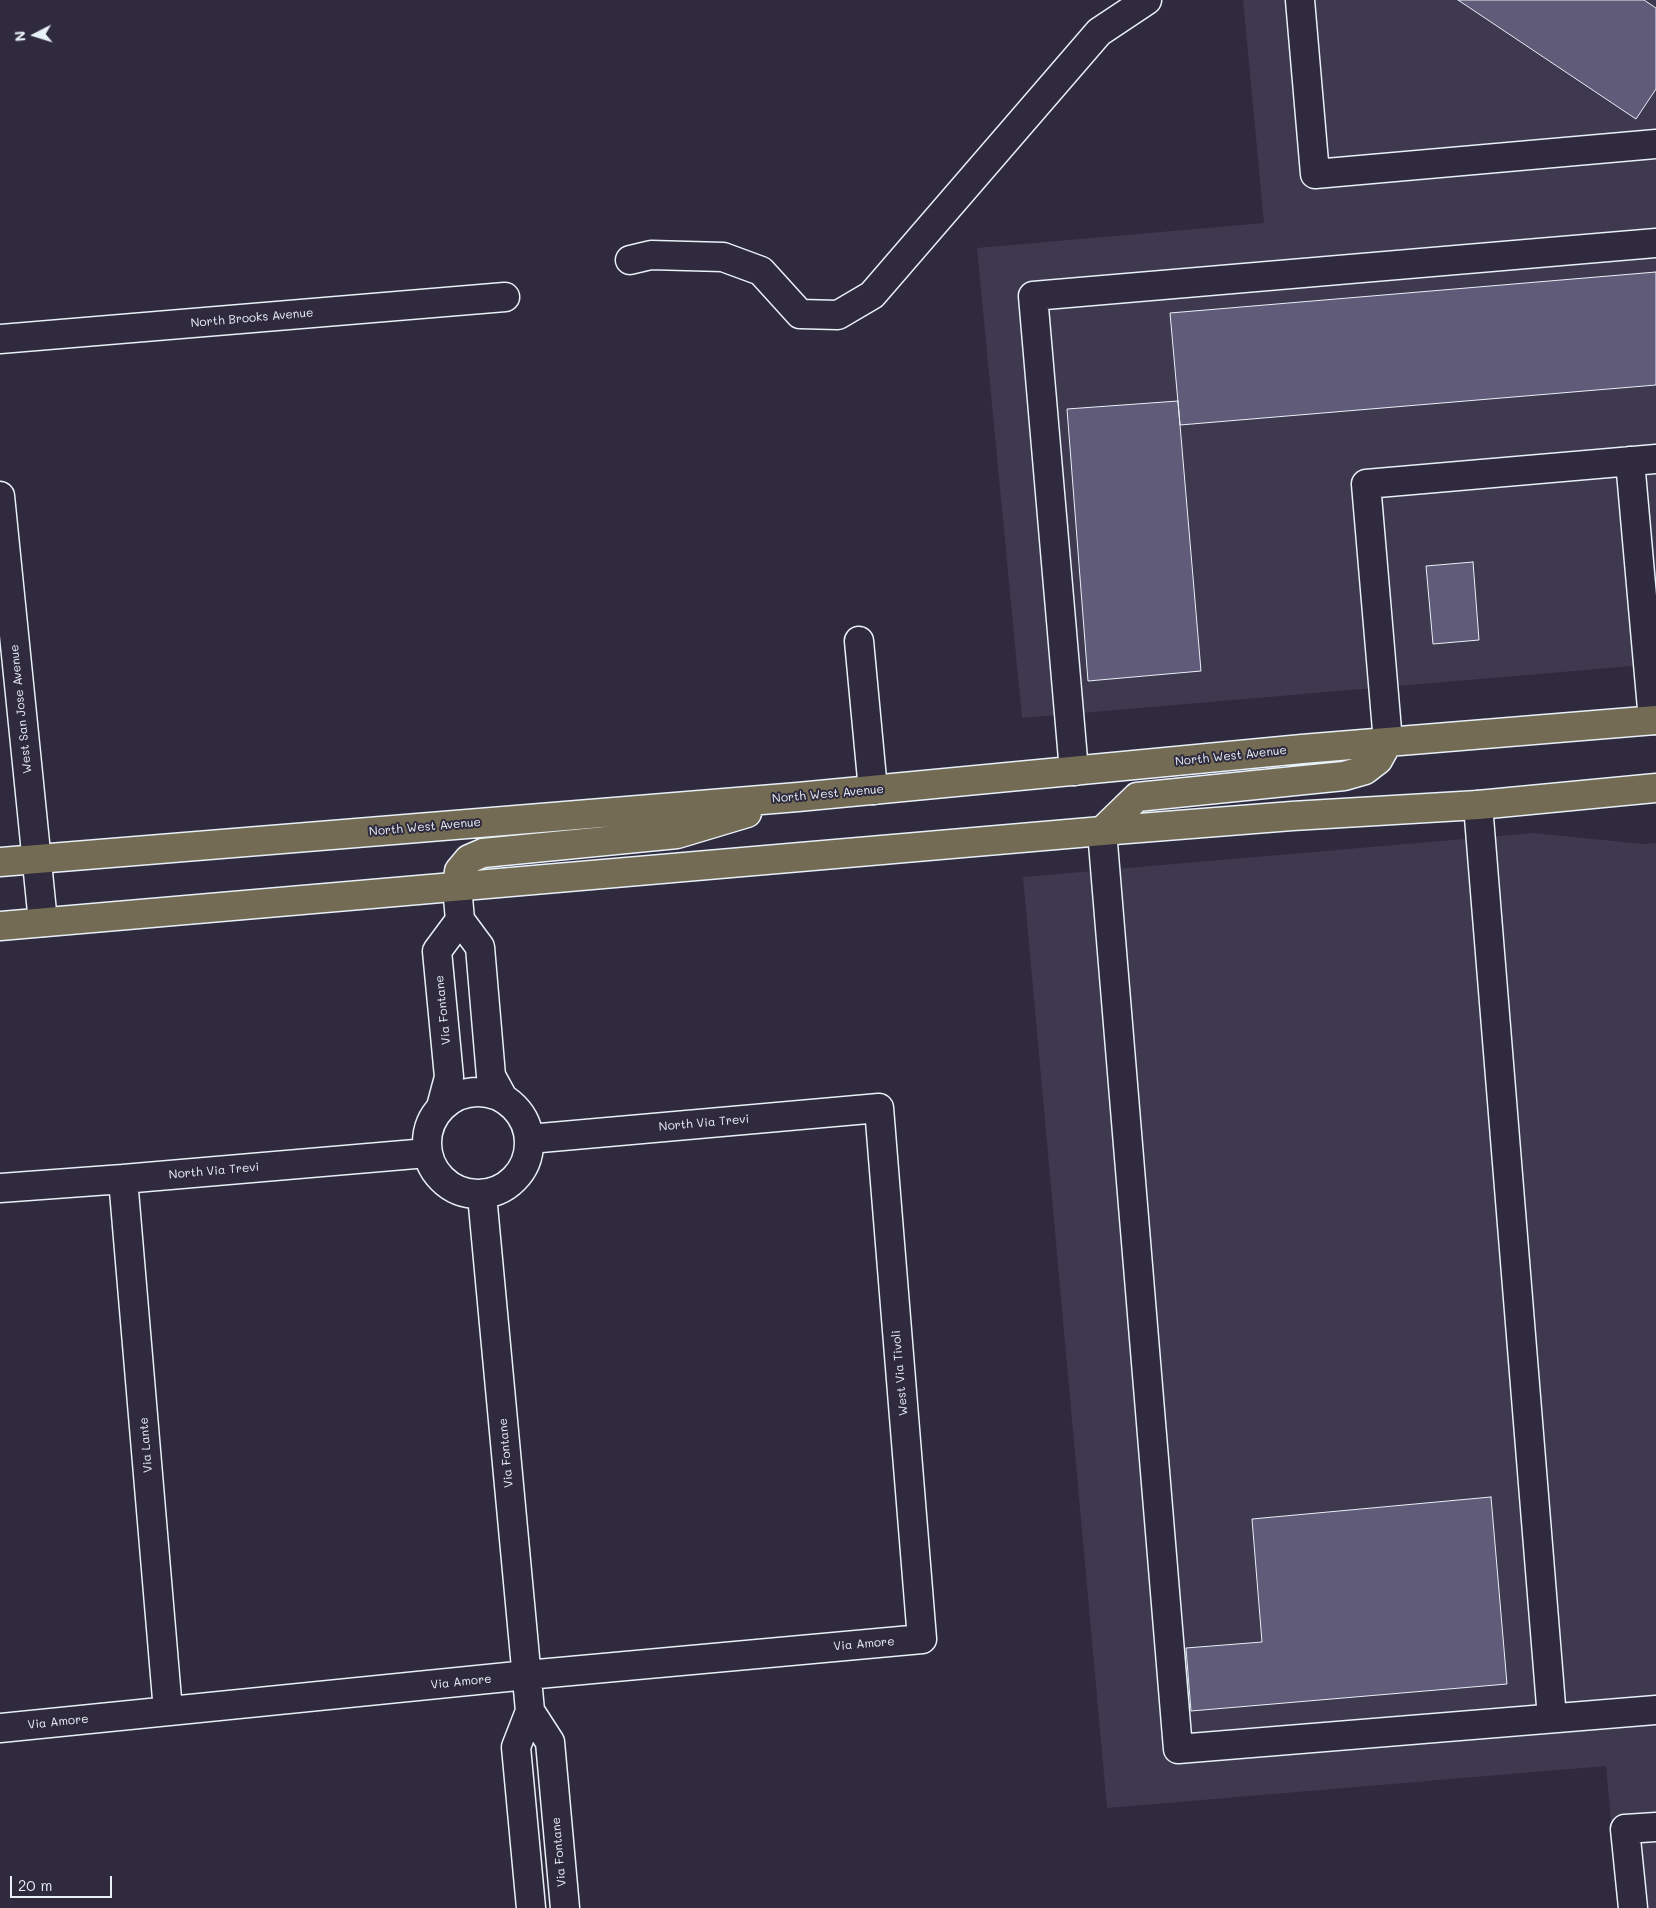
<!DOCTYPE html>
<html>
<head>
<meta charset="utf-8">
<style>
	body { margin:0 }
	#map { position:relative; width:1656px; height:1908px; overflow:hidden; background:#2f2a3d; font-family:Mali,sans-serif }
	canvas { display:block }
	.north { position:absolute; left:10px; top:10px; width:50px; height:50px; -webkit-text-stroke:4px #2f2a3d; paint-order:stroke; rotate:265deg; font-size:14px; font-weight:700; line-height:20px; text-align:center; color:#e8f1f8 }
	.north::after { content:''; display:block; margin:auto; width:18px; height:22px; background:#e8f1f8; clip-path:polygon(50% 0,100% 100%,50% 72%,0 100%) }
	.scale { position:absolute; left:10px; top:1876px; width:102px; height:22px; box-sizing:border-box; border:2px solid #e8f1f8; border-top:0; padding-left:6px; font-size:15px; line-height:18px; white-space:nowrap; color:#e8f1f8; -webkit-text-stroke:4px #2f2a3d; paint-order:stroke }
</style>
</head>
<body>
<div id="map">
<canvas width="1656" height="1908"></canvas>
<div class="north">N</div>
<div class="scale">20 m</div>
</div>
<script>
const c = document.querySelector('canvas').getContext('2d');
c.lineJoin = 'round';
function fillPath(path, color) { c.fillStyle = color; c.fill(path, 'evenodd'); }
const shape = rows => new Path2D(rows.map(r => 'M' + r).join(''));
function trace(path, color, width, dash) { c.strokeStyle = color; c.lineWidth = width; c.lineCap = dash ? 'butt' : 'round'; c.setLineDash(dash || []); c.stroke(path); }
function label(font, color, halo, rows, align = 'center') {
  c.font = font + ' Mali,sans-serif'; c.lineWidth = 4; c.setLineDash([]); c.textBaseline = 'middle'; c.strokeStyle = halo; c.fillStyle = color; for (const [text, x, y, turn = 0] of rows) {
    c.save(); c.translate(x, y); c.rotate((+turn || 0) * Math.PI / 180); c.textAlign = isNaN(turn) ? turn : align; if (halo) c.strokeText(text, 0, 0); c.fillText(text, 0, 0); c.restore();
  }
}
fillPath(shape([
	[1243,0,1656,0,1656,664,1022,718,977,248,1264,223],
	[1534,833,1643,844,1656,843,1656,1908,1619,1908,1606,1766,1107,1808,1023,877]
]), '#3e394f');
const building = shape([
	[1458,0,1644,0,1656,8,1656,89,1636,119,1458,0],
	[1656,272,1656,385,1180,425,1170,313,1656,272],
	[1178,401,1201,671,1088,681,1067,409,1178,401],
	[1473,562,1479,640,1433,644,1426,566,1473,562],
	[1491,1497,1507,1684,1191,1711,1186,1648,1262,1642,1252,1519,1491,1497]
]);
fillPath(building, '#605b79');
trace(building, '#e8f1f8', 1);
const minor = shape([
	[1300,0,1315,174,1656,144],
	[630,260,651,255,723,257,761,271,800,314,838,315,872,295,1099,32,1147,0],
	[0,339,505,297],
	[1630,461,1653,720],
	[0,496,43,922],
	[859,641,873,790],
	[1388,742,1366,484,1656,459],
	[1074,771,1033,296,1656,243],
	[1478,805,1552,1718],
	[1102,831,1178,1749,1656,1710],
	[457,886,460,920,480,947,491,1076,503,1098],
	'427 1143a51 51 0 1 1 102 0a51 51 0 1 1-102 0Z',
	[441,1107,449,1077,437,951,460,920],
	[123,1179,168,1711],
	[0,1188,123,1179,427,1153],
	[482,1195,530,1711,516,1747,531,1908],
	[530,1711,550,1742,565,1908],
	[0,1728,527,1675,922,1639,879,1108,529,1139],
	[1633,1908,1625,1829,1656,1827]
]);
const major = shape([
	[1102,831,1137,797,1344,776,1365,770,1378,760,1388,742],
	[0,862,798,797,1302,749,1656,720],
	[457,886,459,871,469,859,483,853,677,834,747,813],
	[0,926,1102,831,1292,816,1478,805,1656,788]
]);
trace(minor, '#e8f1f8', 31);
trace(major, '#e8f1f8', 31);
trace(minor, '#2f2a3d', 28);
trace(major, '#746b55', 28);
label('12px', '#e8f1f8', '#2f2a3d', [
	["North Brooks Avenue",252,318,-5],
	["West San Jose Avenue",21,709,-96],
	["North West Avenue",1231,756,-6],
	["North West Avenue",828,794,-5],
	["North West Avenue",425,827,-5],
	["Via Fontane",443,1010,-96],
	["North Via Trevi",704,1123,-5],
	["North Via Trevi",214,1171,-5],
	["West Via Tivoli",900,1373,-95],
	["Via Lante",146,1445,-95],
	["Via Fontane",506,1453,-95],
	["Via Amore",864,1644,-5],
	["Via Amore",461,1682,-6],
	["Via Amore",58,1722,-6],
	["Via Fontane",559,1852,-95]
]);
</script>
</body>
</html>
